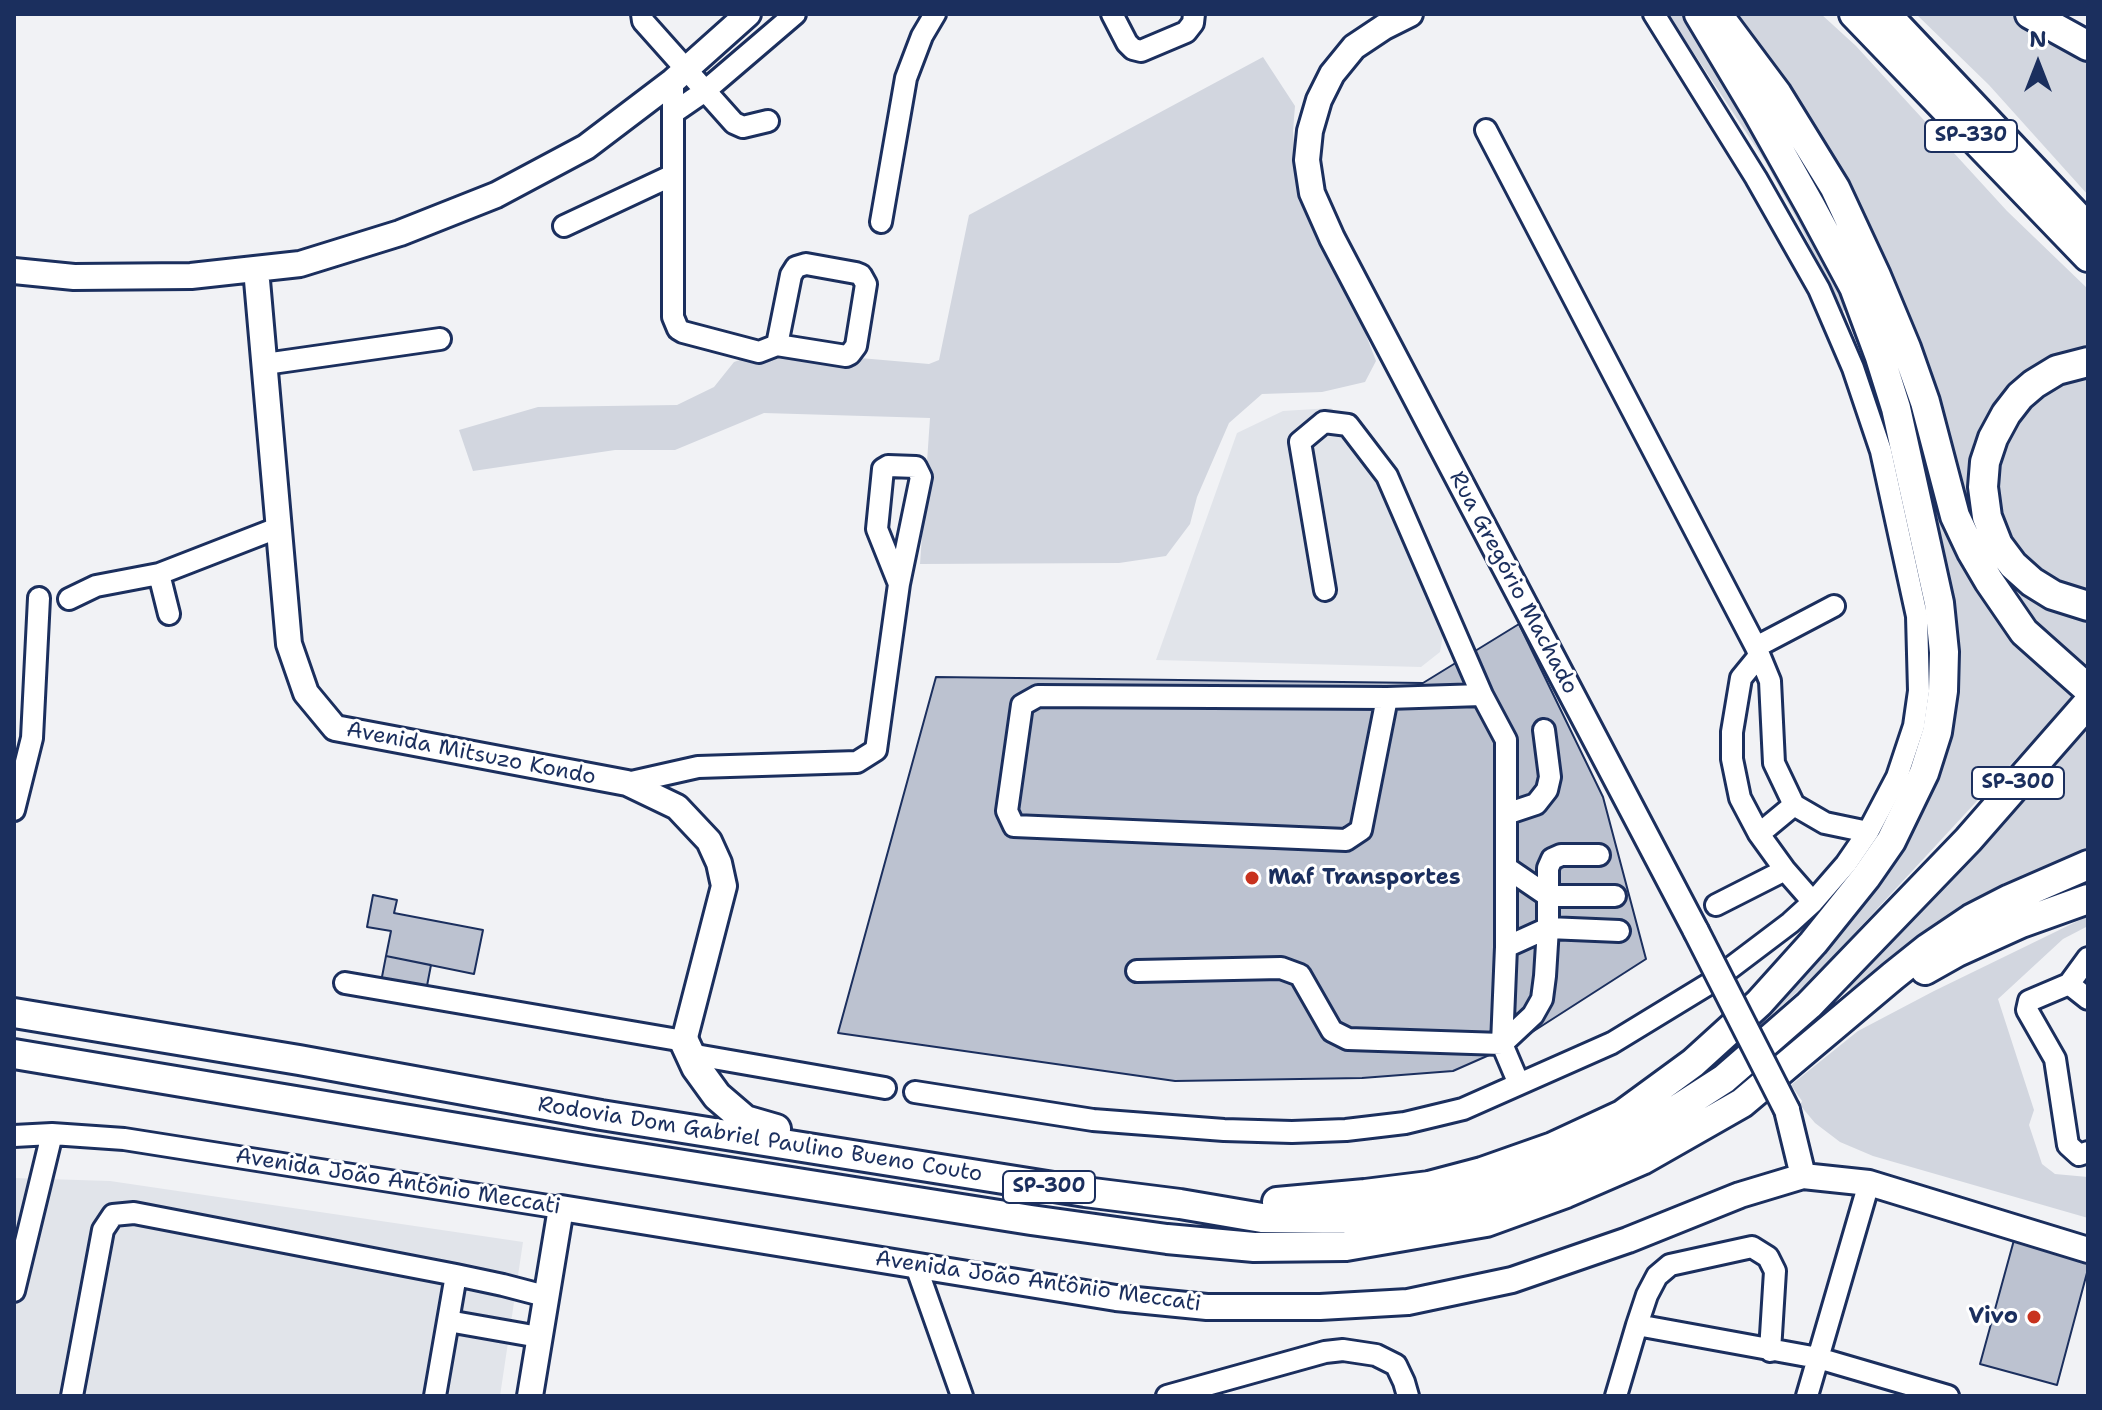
<!DOCTYPE html>
<html>
<head>
<meta charset="utf-8">
<style>
	body { margin:0 }
	#map { position:relative; width:2102px; height:1410px; overflow:hidden; background:#f1f2f5; font-family:"Shantell Sans",sans-serif }
	canvas { display:block }
	.frame { position:absolute; inset:0; border:16px solid #1b2f5e; pointer-events:none }
	.north { position:absolute; left:1998px; top:24px; width:80px; height:80px; -webkit-text-stroke:6px #fff; paint-order:stroke; rotate:0deg; font-size:22px; font-weight:700; line-height:32px; text-align:center; color:#1b2f5e }
	.north::after { content:''; display:block; margin:auto; width:28px; height:36px; background:#1b2f5e; clip-path:polygon(50% 0,100% 100%,50% 72%,0 100%) }
</style>
</head>
<body>
<div id="map">
<canvas width="2102" height="1410"></canvas>
<div class="frame"></div>
<div class="north">N</div>
</div>
<script>
const c = document.querySelector('canvas').getContext('2d');
c.lineJoin = 'round';
function fillPath(path, color) { c.fillStyle = color; c.fill(path, 'evenodd'); }
const shape = rows => new Path2D(rows.map(r => 'M' + r).join(''));
function trace(path, color, width, dash) { c.strokeStyle = color; c.lineWidth = width; c.lineCap = dash ? 'butt' : 'round'; c.setLineDash(dash || []); c.stroke(path); }
function label(font, color, halo, rows, align = 'center') {
  c.font = font + ' "Shantell Sans",sans-serif'; c.lineWidth = 6; c.setLineDash([]); c.textBaseline = 'middle'; c.strokeStyle = halo; c.fillStyle = color; for (const [text, x, y, turn = 0] of rows) {
    c.save(); c.translate(x, y); c.rotate((+turn || 0) * Math.PI / 180); c.textAlign = isNaN(turn) ? turn : align; if (halo) c.strokeText(text, 0, 0); c.fillText(text, 0, 0); c.restore();
  }
}
fillPath(shape([
	[1331,408,1359,429,1439,617,1443,635,1440,652,1421,667,1156,660,1237,433,1283,411],
	[14,1178,110,1181,523,1242,500,1396,14,1396]
]), '#e1e4ea');
fillPath(shape([
	[1668,14,1687,14,1774,158,1850,307,1841,312,1801,227,1765,161],
	[1735,14,1821,14,1856,46,2007,211,2088,289,2088,349,2038,366,2017,380,1999,398,1986,418,1973,443,1971,481,1987,546,2088,613,2088,680,2042,638,1986,556,1788,88],
	[1916,14,2015,14,2088,55,2088,195,1989,85],
	[1263,57,1295,106,1293,131,1298,199,1346,283,1376,361,1365,382,1322,392,1262,394,1229,423,1197,497,1190,524,1166,556,1119,563,920,564,930,418,764,413,675,450,615,450,473,471,459,430,538,407,677,405,714,387,734,362,768,350,929,364,939,360,969,215],
	[2088,374,2088,597,2035,576,2003,533,1992,488,1995,462,2017,415,2047,392,2068,380],
	[1935,494,1943,520,2075,695,1815,976,1759,1026,1754,1017,1943,741,1928,497],
	[2088,728,2088,849,2038,870,1998,891,1854,992,1848,987],
	[2088,916,2088,926,2063,939,1998,999,2034,1110,2029,1125,2042,1164,2055,1174,2088,1177,2088,1218,1873,1156,1840,1142,1815,1123,1800,1105,1802,1101,1791,1085,1858,1031,1934,991]
]), '#d2d6df');
const building = shape([
	[1519,624,1603,797,1646,959,1512,1045,1453,1071,1362,1078,1175,1081,838,1033,936,677,1423,683,1519,624],
	[373,895,397,900,394,913,483,930,474,974,386,956,391,931,367,927,373,895],
	[386,956,431,965,426,991,381,982,386,956],
	[2014,1240,2088,1260,2088,1269,2057,1385,1980,1364,2014,1240]
]);
fillPath(building, '#bcc2d0');
trace(building, '#1b2f5e', 2);
const minor = shape([
	[642,14,643,21,734,123,743,127,768,121],
	[1112,14,1127,43,1133,49,1141,51,1186,32,1193,23,1194,14],
	[673,81,673,317,678,329,683,332,759,352,777,345,846,356,850,354,856,346,866,284,861,275,856,273,806,264,796,267,791,275,777,345],
	[673,113,705,91,795,14],
	[1486,130,1756,647,1770,681,1774,763,1794,805,1825,823,1868,832],
	[881,222,906,78,922,36,935,14],
	[564,226,673,175],
	[265,364,440,339],
	[159,574,169,614],
	[1325,590,1300,442,1324,422,1348,425,1387,476,1482,695],
	[69,599,96,586,159,574,280,527],
	[1756,647,1834,606],
	[1759,656,1741,678,1732,732,1732,759,1740,798,1759,834,1785,870,1813,902],
	[1387,698,1361,830,1346,840,1014,826,1007,811,1022,705,1038,696,1387,698,1482,695,1506,740,1506,947,1502,1044],
	[627,783,698,767,857,762,876,750,899,584,921,477,916,467,888,466,883,469,877,529,899,584],
	[14,810,32,738,39,598],
	[1506,814,1536,804,1547,790,1550,777,1544,730],
	[1759,834,1794,805],
	[1599,855,1561,855,1552,859,1548,868,1548,896,1615,896],
	[1716,905,1785,870],
	[1506,947,1548,928,1548,896,1507,868],
	[1137,971,1281,968,1300,975,1332,1031,1348,1039,1502,1044,1519,1084],
	[345,983,684,1041],
	[2069,984,2088,958],
	[2088,999,2069,984,2029,1001,2027,1010,2055,1059,2068,1145,2079,1155,2088,1152],
	[1502,1044,1533,1015,1542,999,1545,976,1548,928,1619,931],
	[690,1054,885,1088],
	[915,1092,1093,1120,1224,1130,1292,1132,1346,1130,1405,1123,1463,1109,1612,1043,1712,982,1790,923,1813,902,1846,864,1868,832,1897,777,1914,726,1919,691,1917,616,1881,451,1853,368,1819,289,1756,178,1654,14],
	[14,1136,52,1134,124,1139,561,1208],
	[916,1266,962,1396],
	[14,1291,52,1134],
	[448,1321,539,1337],
	[1637,1325,1647,1295,1657,1276,1670,1265,1752,1247,1768,1257,1775,1271,1770,1351],
	[72,1396,103,1230,113,1215,134,1213,456,1275,503,1285,545,1296],
	[435,1396,456,1275],
	[1167,1396,1325,1352,1343,1350,1376,1355,1396,1365,1404,1382,1408,1396],
	[1616,1396,1637,1325,1818,1358,1948,1396],
	[1807,1396,1869,1183]
]);
const major = shape([
	[1410,14,1384,27,1354,47,1332,74,1319,100,1310,131,1307,160,1312,193,1332,238,1696,931],
	[256,269,289,644,306,693,335,728,627,783,677,807,709,841,719,863,724,886,684,1041],
	[14,271,74,277,191,276,300,264,400,233,496,195,586,147,673,81,748,14],
	[1787,1110,1803,1176],
	[530,1396,561,1208,1116,1298,1207,1307,1320,1307,1408,1302,1512,1280,1628,1240,1740,1195,1803,1176,1869,1183,2088,1250]
]);
const highway = shape([
	[1854,14,2088,257],
	[1886,14,2088,228],
	[2030,14,2088,46],
	[1718,15,1777,94,1835,188,1876,276,1906,348,1925,402,1955,516,1972,552,1989,581,2024,632,2088,689],
	[2088,362,2057,370,2034,384,2020,396,2006,414,1993,438,1985,462,1983,487,1987,517,1998,545,2013,565,2032,582,2053,595,2088,606],
	[1925,970,1957,952,2021,923,2088,899],
	[14,1013,299,1060,601,1115,1085,1192,1180,1204,1262,1218,1347,1218,1417,1211,1483,1196,1556,1172,1637,1135,1724,1079,1809,1005,1968,840,2088,703],
	[684,1041,696,1067,717,1096,745,1120,776,1129],
	[14,1054,589,1150,1031,1220,1167,1239,1254,1247,1346,1246,1486,1222,1566,1193,1642,1160,1742,1103,1893,976,1928,948,1971,919,2010,899,2088,865],
	[1277,1202,1365,1194,1429,1186,1482,1172,1553,1147,1622,1115,1693,1063,1759,1003,1813,943,1866,877,1891,841,1924,773,1937,732,1943,691,1944,652,1939,603,1896,408,1880,357,1854,287,1811,207,1757,111,1699,14]
]);
trace(minor, '#1b2f5e', 26);
trace(major, '#1b2f5e', 30);
trace(highway, '#1b2f5e', 34);
trace(minor, '#fff', 20);
trace(major, '#fff', 24);
trace(highway, '#fff', 28);
const majorBridge = shape([
	[1696,931,1787,1110]
]);
trace(majorBridge, '#1b2f5e', 30, []);
trace(majorBridge, '#fff', 24);
for (const [x, y, r, color] of [
	[1252,878,8,"#c8321e"],
	[2034,1317,8,"#c8321e"]
]) { const dot = new Path2D(); dot.arc(x, y, r, 0, 2 * Math.PI); c.fillStyle = color; c.fill(dot); trace(dot, '#fff', 3); }
for (const [x, y, w] of [
	[1971,136,92],
	[2018,783,92],
	[1049,1187,92]
]) { const box = new Path2D(); box.roundRect(x - w / 2, y - 16, w, 32, 6); c.fillStyle = '#fff'; c.fill(box); trace(box, '#1b2f5e', 2); }
label('bold 20px', '#1b2f5e', null, [
	["SP-330",1971,136],
	["SP-300",2018,783],
	["SP-300",1049,1187]
]);
label('22px', '#1b2f5e', '#fff', [
	["Rua Gregório Machado",1513,583,62],
	["Avenida Mitsuzo Kondo",471,754,11],
	["Rodovia Dom Gabriel Paulino Bueno Couto",760,1140,9],
	["Avenida João Antônio Meccati",398,1182,9],
	["Avenida João Antônio Meccati",1038,1282,8]
]);
label('bold 22px', '#1b2f5e', '#fff', [
	["Maf Transportes",1268,878],
	["Vivo",2018,1317,"right"]
], 'left');
</script>
</body>
</html>
